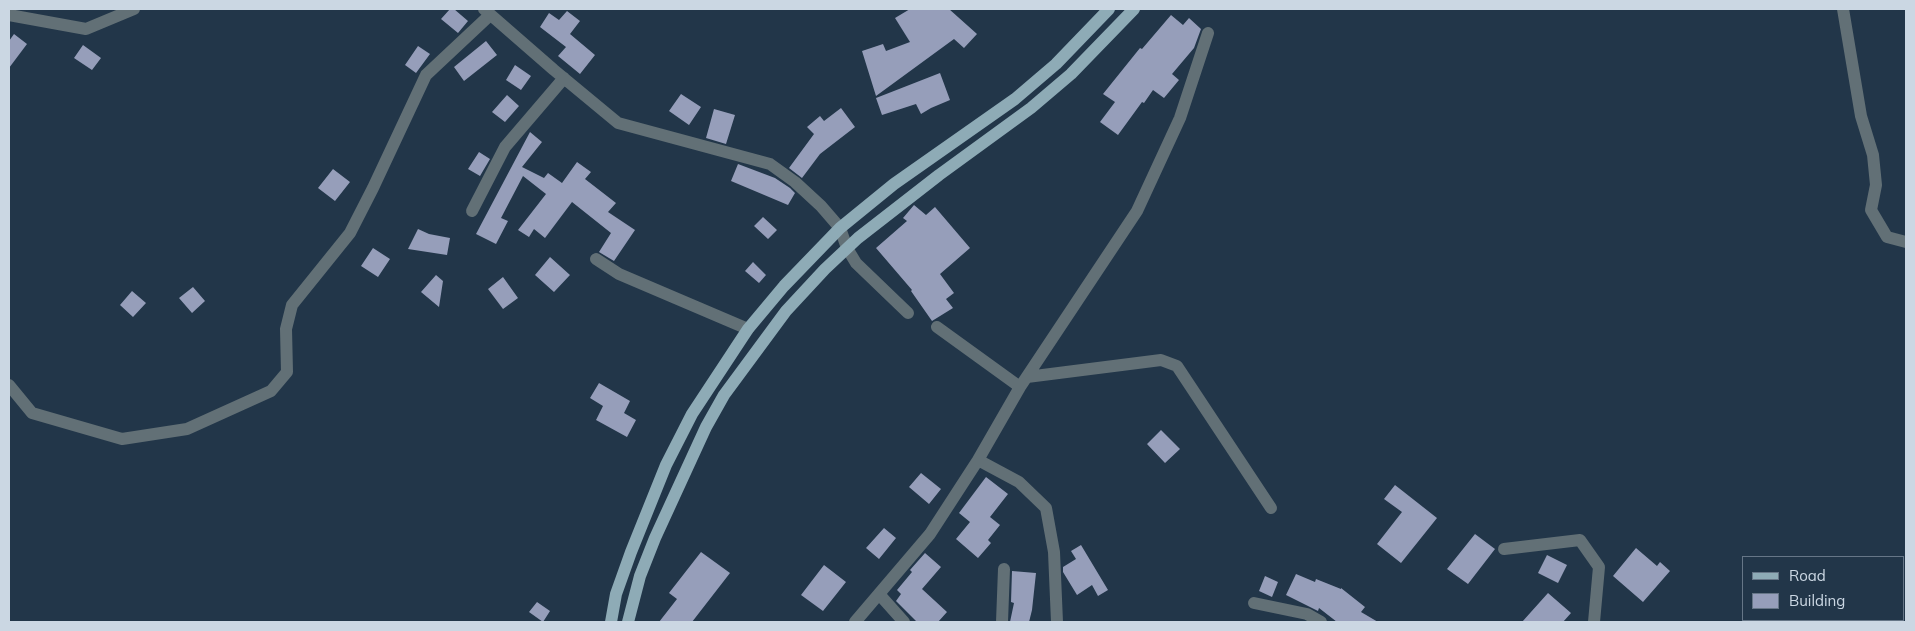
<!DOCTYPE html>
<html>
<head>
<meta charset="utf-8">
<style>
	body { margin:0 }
	#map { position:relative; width:1915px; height:631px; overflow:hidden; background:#223649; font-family:Mulish,sans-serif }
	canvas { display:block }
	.frame { position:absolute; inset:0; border:10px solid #cbd7e3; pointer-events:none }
	.legend { position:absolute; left:1742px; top:556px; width:162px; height:65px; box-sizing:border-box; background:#223649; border:1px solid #667687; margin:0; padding:6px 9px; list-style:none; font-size:15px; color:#cbd7e3 }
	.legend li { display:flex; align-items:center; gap:10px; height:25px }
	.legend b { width:25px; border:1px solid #667687 }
</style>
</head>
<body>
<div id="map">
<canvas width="1915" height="631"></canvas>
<div class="frame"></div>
<ul class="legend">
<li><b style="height:6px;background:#8eabb6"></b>Road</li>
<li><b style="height:14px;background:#969eba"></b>Building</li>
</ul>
</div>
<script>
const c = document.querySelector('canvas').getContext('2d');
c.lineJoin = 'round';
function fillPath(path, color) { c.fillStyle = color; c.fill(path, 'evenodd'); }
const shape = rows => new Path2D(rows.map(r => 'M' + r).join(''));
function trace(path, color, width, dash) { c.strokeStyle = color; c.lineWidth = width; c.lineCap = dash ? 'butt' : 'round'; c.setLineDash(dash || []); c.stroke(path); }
fillPath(shape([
	[450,9,454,9,468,21,458,33,441,19],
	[910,9,949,9,977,34,964,48,954,39,876,96,862,51,883,44,886,51,910,42,895,18],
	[567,11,580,21,570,34,595,55,580,74,558,56,566,47,540,27,549,13,559,20],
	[1171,15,1183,25,1189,18,1201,29,1194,48,1172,74,1179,80,1164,98,1153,90,1144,103,1142,102,1118,135,1100,122,1115,102,1103,94,1140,48,1142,49],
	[14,34,27,44,9,68,9,41],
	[486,41,497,55,464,81,454,67],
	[83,45,101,58,92,70,74,58],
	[418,46,430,54,416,73,405,65],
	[515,65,531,76,521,90,506,80],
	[940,73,950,100,931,108,921,114,916,104,882,115,876,98],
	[681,94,701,107,689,125,669,111],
	[507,95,519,106,505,122,492,112],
	[841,108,855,127,820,154,802,178,789,168,814,134,807,127,820,116,824,121],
	[714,109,735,115,726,144,706,138],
	[530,132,542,142,522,167,544,178,548,173,562,183,577,162,591,172,585,179,616,203,608,212,635,230,614,261,599,252,611,233,572,202,545,238,534,229,529,237,518,230,546,194,523,176,501,218,508,221,496,244,476,234],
	[479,152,490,159,480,176,468,169],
	[738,164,775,178,790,188,795,193,788,205,731,181],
	[333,169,350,182,335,201,318,188],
	[914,205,926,215,935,207,970,248,940,274,954,293,946,299,953,308,932,321,911,291,912,290,876,248,907,221,903,218],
	[763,217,777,230,768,239,754,226],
	[418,229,429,234,450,238,447,255,408,249],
	[373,248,390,259,378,277,361,266],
	[550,257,570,275,554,292,535,275],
	[753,262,766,275,759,283,745,271],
	[436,275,443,281,439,307,421,292],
	[503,277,518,298,503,309,488,289],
	[193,287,205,301,192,313,179,298],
	[132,291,146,303,133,317,120,305],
	[599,383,630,401,624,413,636,420,627,437,596,420,603,406,590,398],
	[1161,430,1180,449,1165,463,1147,444],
	[921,473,941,489,929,504,909,487],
	[986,477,1008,494,990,517,1000,525,988,540,991,543,978,558,956,539,970,522,959,513],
	[1395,485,1437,518,1401,563,1377,544,1402,512,1384,499],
	[884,528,896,538,879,559,866,548],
	[1475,534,1495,549,1468,584,1447,569],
	[1081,545,1108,590,1098,596,1092,585,1077,595,1063,572,1063,567,1076,559,1071,551],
	[1636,548,1657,566,1660,562,1670,571,1643,602,1613,576],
	[701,552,730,573,692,622,659,622,677,599,669,593],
	[925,553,941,567,922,589,947,612,938,622,917,622,896,601,901,594,897,590,912,572,910,570],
	[1547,555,1567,565,1558,583,1538,573],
	[824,565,846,582,823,611,801,595],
	[1012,571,1036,573,1032,610,1029,622,1010,622,1014,603,1011,602],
	[1296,574,1315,582,1316,579,1341,589,1341,588,1365,607,1361,612,1378,622,1337,622,1319,608,1318,611,1286,595],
	[1265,576,1278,582,1272,597,1259,591],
	[1548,593,1571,613,1563,622,1522,622],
	[537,602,550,611,543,622,529,612]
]), '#969eba');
trace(shape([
	[484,9,554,70,618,123,770,164,795,182,821,206,840,228,847,248,856,263,908,313],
	[1843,9,1861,116,1873,155,1876,185,1871,210,1887,237,1906,242],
	[9,15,86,29,134,9],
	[472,211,505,147,564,78],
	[596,259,619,274,748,329],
	[937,327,1020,387],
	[1027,377,1161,360,1177,366,1271,508],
	[9,385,32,413,122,439,187,429,271,391,287,372,286,329,292,305,350,233,373,188,426,75,490,15],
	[978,460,1019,482,1046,508,1054,552,1057,622],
	[1504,549,1580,540,1599,567,1594,622],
	[879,594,904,622],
	[1254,603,1307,614,1321,622],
	[855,622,930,534,978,460,1020,387,1137,211,1180,118,1208,33],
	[1002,622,1004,569]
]), '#627076', 12);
trace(shape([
	[611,622,616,594,631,552,666,465,692,414,748,329,784,286,840,228,894,184,1015,99,1056,64,1109,9],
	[628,622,640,576,655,538,706,427,724,395,786,311,825,269,858,238,939,175,1031,108,1071,74,1134,9]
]), '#8eabb6', 12);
</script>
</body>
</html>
